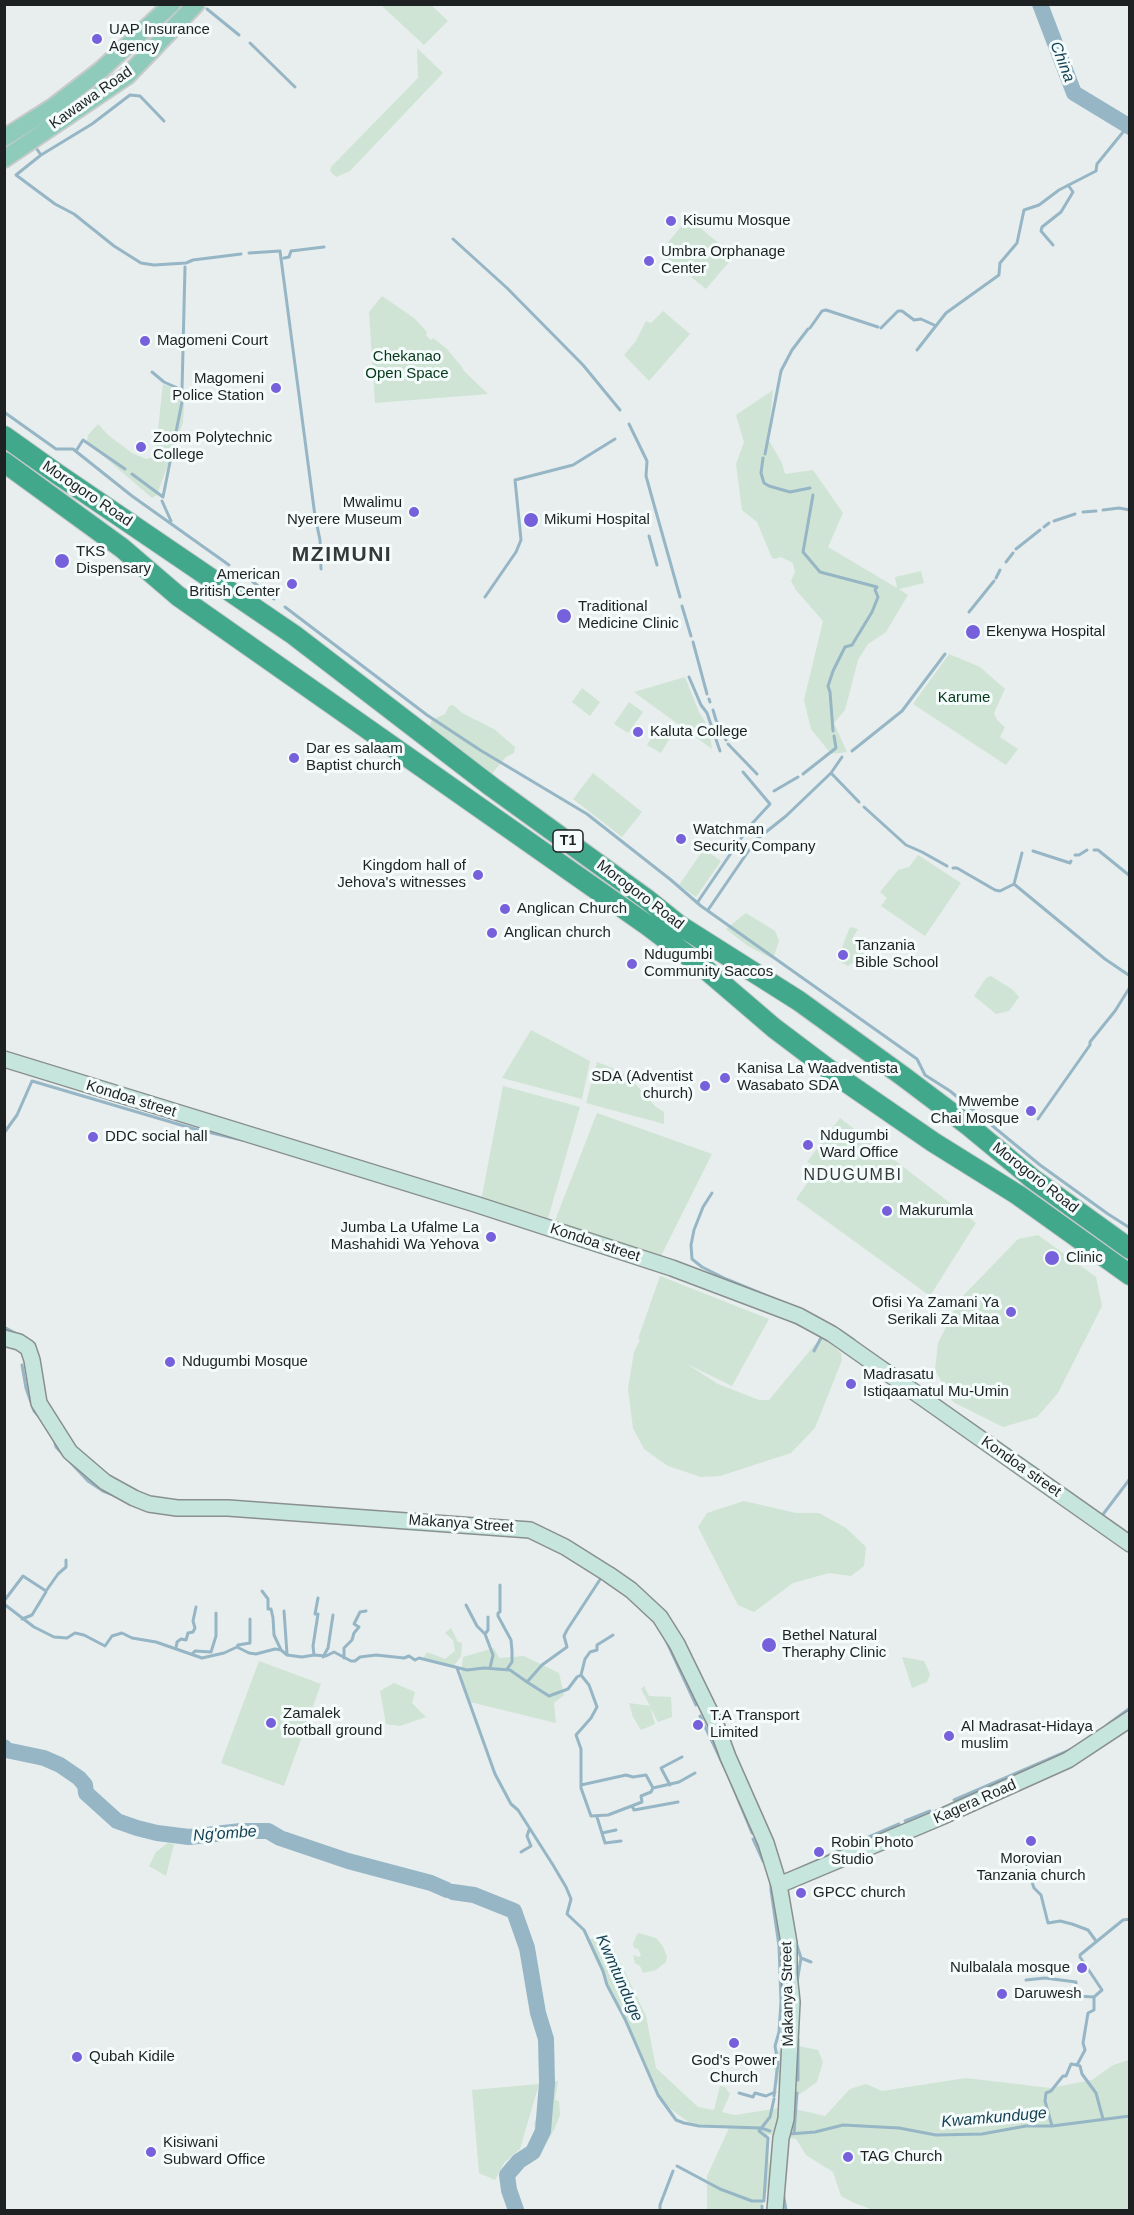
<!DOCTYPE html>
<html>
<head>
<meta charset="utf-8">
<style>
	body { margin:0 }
	#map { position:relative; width:1134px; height:2215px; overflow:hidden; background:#e7eeed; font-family:Arial,sans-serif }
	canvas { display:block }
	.frame { position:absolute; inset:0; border:6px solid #1e2121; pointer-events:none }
</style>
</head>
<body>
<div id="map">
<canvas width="1134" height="2215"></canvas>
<div class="frame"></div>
</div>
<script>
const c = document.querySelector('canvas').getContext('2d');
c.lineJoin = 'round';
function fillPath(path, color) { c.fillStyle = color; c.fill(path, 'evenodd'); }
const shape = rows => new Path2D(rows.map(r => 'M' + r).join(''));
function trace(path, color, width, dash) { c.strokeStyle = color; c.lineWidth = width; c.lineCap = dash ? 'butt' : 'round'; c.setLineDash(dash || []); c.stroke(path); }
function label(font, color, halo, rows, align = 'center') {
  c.font = font + ' Arial,sans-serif'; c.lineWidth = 6; c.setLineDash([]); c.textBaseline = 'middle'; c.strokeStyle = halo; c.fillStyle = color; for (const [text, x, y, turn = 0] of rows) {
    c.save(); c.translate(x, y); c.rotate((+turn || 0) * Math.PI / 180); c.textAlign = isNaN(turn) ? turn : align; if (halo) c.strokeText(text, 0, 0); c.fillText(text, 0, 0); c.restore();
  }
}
fillPath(shape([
	[383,5,431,5,448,21,424,45,382,6],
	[417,48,443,73,350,171,336,177,330,171,331,167,418,78],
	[688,218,734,256,706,289,660,252],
	[382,296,414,318,427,332,426,335,431,340,433,338,446,348,462,367,464,371,488,394,375,403,369,312],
	[663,311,690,334,649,381,624,355,636,341,646,321,651,323],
	[163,384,185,392,183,422,157,495,152,498,87,442,88,435,98,424,108,435,132,453,146,459,155,457],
	[773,390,768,439,782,463,785,474,813,470,843,513,828,547,897,588,895,577,921,571,924,583,899,589,908,595,886,632,868,644,858,660,845,710,834,723,847,752,831,754,811,729,804,700,823,621,796,590,791,581,795,572,793,563,781,557,775,559,772,558,757,522,742,510,736,464,744,442,736,415],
	[949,654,980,667,1005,689,994,713,997,720,1005,727,1000,737,1018,749,1006,765,913,704],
	[685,677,699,712,709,728,712,749,634,692],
	[582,688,600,702,590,716,572,702],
	[629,702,643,712,628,733,614,724],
	[453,705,462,713,494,729,515,747,514,753,506,757,489,777,428,729,432,720,445,714,449,706],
	[660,724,673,733,661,753,647,745],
	[593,773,642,812,622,837,573,799],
	[704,849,721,861,696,897,679,885],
	[918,855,961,883,925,936,881,906,887,898,880,892,898,870,909,867],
	[746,913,775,931,779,941,773,959,748,946,726,929],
	[850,927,858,929,853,937,870,951,848,966,839,961,844,942],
	[991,976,1013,990,1019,997,1009,1011,996,1014,974,996,986,978],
	[531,1030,590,1061,582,1099,502,1078],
	[597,1062,615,1069,630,1078,655,1106,664,1112,664,1124,586,1103],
	[503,1086,580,1107,547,1222,481,1201],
	[597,1113,712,1154,661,1256,554,1223],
	[840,1118,976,1223,930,1296,796,1199,818,1168,807,1162],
	[1038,1235,1096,1277,1102,1306,1058,1393,1037,1417,1003,1427,953,1402,935,1370,938,1343,960,1299,1018,1239],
	[660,1276,769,1319,732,1386,687,1364,718,1384,759,1400,769,1400,822,1336,841,1353,842,1360,815,1428,791,1453,720,1476,701,1477,668,1466,644,1449,633,1428,628,1389,634,1352,640,1340,638,1339],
	[744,1501,796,1513,819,1513,846,1528,866,1547,864,1566,851,1576,829,1573,793,1583,754,1612,738,1605,698,1527,707,1513],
	[451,1628,458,1642,462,1643,461,1656,454,1666,423,1659,426,1653,430,1653,445,1659,455,1651,453,1640,445,1633],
	[494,1648,499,1658,524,1656,559,1673,564,1695,554,1703,556,1723,470,1702,461,1675,463,1657],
	[902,1657,924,1661,930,1674,927,1682,912,1688],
	[259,1661,321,1684,284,1786,221,1763],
	[394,1683,415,1692,412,1703,426,1717,400,1726,386,1724,380,1691],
	[644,1686,649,1696,671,1697,672,1717,658,1722,650,1707,655,1724,641,1730,633,1717,629,1703,650,1706,641,1689],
	[168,1843,174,1844,166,1876,149,1866,156,1852],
	[638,1933,656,1938,662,1945,667,1956,666,1962,656,1970,643,1973,640,1966,635,1963,633,1955,639,1957,641,1955,638,1949,634,1948,633,1943],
	[603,1936,611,1943,646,2016,656,2068,698,2107,714,2110,720,2086,725,2087,730,2094,722,2112,735,2115,786,2107,825,2116,850,2089,866,2084,882,2091,966,2078,1050,2088,1092,2080,1113,2065,1129,2060,1129,2210,873,2210,852,2202,841,2196,833,2172,806,2155,796,2139,767,2134,770,2182,760,2210,707,2210,707,2176,729,2128,691,2124,661,2102,587,1940],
	[788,2044,818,2050,823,2062,817,2082,800,2094,792,2096,778,2085,773,2064,776,2053],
	[558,2081,555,2100,559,2101,560,2115,555,2128,546,2144,537,2142,534,2123,539,2112,543,2113,544,2083],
	[539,2084,520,2149,504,2163,495,2180,479,2173,472,2090]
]), '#cfe4d4');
trace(shape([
	[207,9,239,35],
	[250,43,295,87],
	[143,71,174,39],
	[34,145,41,155,92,124,130,95,140,96,164,121],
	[41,155,16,175,55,204,74,214,114,246,141,263,154,265,186,263,193,260,241,254],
	[453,239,507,288,583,365,620,410],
	[1053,245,1041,231,1042,227,1061,212,1073,192,1068,185],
	[249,253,280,251,315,516,320,540,321,569],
	[284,258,289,257,291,251,324,247],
	[999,274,1000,263,1017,243,1024,210,1039,205,1059,190,1096,171,1097,164,1128,126],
	[810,328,822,311,826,310,878,327],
	[881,328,898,311,902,311,914,320,921,319,934,325],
	[917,350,946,313,999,275],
	[152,372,164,382,182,390,185,267],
	[4,412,56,449,73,449,132,496,229,565],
	[629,424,647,461,646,476,651,494,680,597],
	[76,451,83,440,125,469],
	[765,454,781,371,792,350,808,329],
	[763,458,761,473,764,483,769,486,790,492,810,488],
	[132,474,163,497,182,402],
	[813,495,803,552,820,572,877,587,875,590,878,597,872,612,852,645,845,647,833,671,828,686,830,692,833,731],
	[162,501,171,521],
	[1103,510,1119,508,1130,510],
	[1083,512,1096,511],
	[1054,521,1075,514],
	[1044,527,1049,523],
	[649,536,657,565],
	[1016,549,1040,530],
	[1006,562,1013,553],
	[247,577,274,599],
	[996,578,1000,570],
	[485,597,516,552,521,540,515,480,573,465,615,439],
	[682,606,691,636],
	[285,607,427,715,480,750,587,814,671,880,701,906,917,1059,925,1075,950,1091,1040,1165,1108,1214,1130,1228],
	[969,612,994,581],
	[693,642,707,694],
	[689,677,701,705,707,713,720,751],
	[709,699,710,702],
	[713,710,716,720],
	[717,722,726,740],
	[728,744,757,774],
	[852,751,902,711,945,654],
	[743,772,770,804,747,829],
	[831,773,859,802],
	[803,774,836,748,834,736],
	[774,791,798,777],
	[864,807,906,845,922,852,947,866],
	[1094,850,1098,850,1130,876],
	[1033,851,1070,863,1071,861],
	[1075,855,1079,855,1087,850],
	[953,868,957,868,995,890,1000,891,1014,884,1022,853],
	[1014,884,1105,959,1130,976],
	[697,903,744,834],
	[708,910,756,840,786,816,831,773,842,757],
	[1038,1119,1090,1045,1090,1042,1115,1011,1130,987],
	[199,1130,242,1140],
	[4,1133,17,1115,32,1081,198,1130],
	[712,1193,703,1207,694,1230,691,1245,692,1259,702,1267,726,1279,782,1302],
	[787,1319,802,1326],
	[4,1327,15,1333],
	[838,1329,854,1340],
	[814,1351,822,1336,821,1335],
	[886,1363,912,1382],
	[22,1365,26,1388,34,1411,41,1419],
	[54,1439,56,1447,88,1481,103,1491,126,1500],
	[1101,1517,1129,1480],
	[500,1585,500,1612,498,1613,498,1616,511,1640,512,1651,512,1662,507,1669],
	[262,1591,268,1599,268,1609,271,1609,273,1618,274,1635,281,1650],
	[4,1601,23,1576,46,1591,58,1574,66,1567,66,1560],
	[4,1604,34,1627,54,1637,67,1638,75,1633,84,1635,105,1646,112,1636,122,1633,132,1638,156,1642,202,1658,224,1653,237,1647,249,1653,256,1654,275,1649,281,1650,287,1655,302,1657,314,1655,326,1656,334,1652,351,1661,355,1661,360,1657,376,1655,404,1658,409,1656,415,1660,419,1658,467,1670,484,1668,510,1670,527,1682,542,1665,567,1647,564,1636,567,1630,601,1578],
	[466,1605,477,1626,485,1634],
	[284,1611,287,1654],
	[488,1617,488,1630,485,1634,493,1655,490,1668],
	[22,1619,32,1615,46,1592],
	[665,1638,696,1705],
	[237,1647,238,1645,250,1643,250,1619],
	[176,1648,177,1642,181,1639,186,1640,188,1633,193,1632,195,1628,193,1621,196,1607],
	[192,1654,195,1651,211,1652,216,1636,216,1613],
	[314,1655,313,1646,318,1614,315,1614,318,1598],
	[323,1657,328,1648,333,1615],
	[344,1658,344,1648,352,1640,354,1633,359,1627,354,1624,360,1612,366,1611],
	[457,1668,495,1774,511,1804,518,1810,553,1865,566,1887,571,1899,567,1914,584,1930,603,1971,607,1985,625,2019,658,2095,676,2120,684,2123,699,2126,761,2128,770,2131],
	[581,1675,585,1659,590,1652,597,1650,597,1645,613,1635],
	[527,1682,549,1696,568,1689,577,1677,581,1675,589,1685,597,1707,591,1718,576,1735,581,1749,581,1788,591,1816,608,1815,642,1802,641,1796,651,1792,653,1788],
	[700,1716,728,1775,752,1833],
	[1107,1725,1130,1708],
	[581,1785,626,1775,633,1777,646,1775,653,1788,679,1782,695,1773],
	[670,1785,661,1768,682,1757],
	[954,1800,1070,1750],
	[632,1806,634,1810,678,1802],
	[597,1817,605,1843,621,1841],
	[905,1821,930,1811],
	[602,1833,616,1830],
	[753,1839,763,1861],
	[855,1843,899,1824],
	[521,1852,531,1846,527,1836,529,1830],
	[1026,1864,1034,1888,1041,1895,1048,1923,1060,1921,1072,1924,1088,1930,1096,1941],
	[796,1870,838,1851],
	[771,1883,771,1890,779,1946,781,2002,779,2032,775,2046,778,2063,774,2096],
	[795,1939,801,1958,797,1982],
	[1080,1955,1123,1920,1130,1919],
	[1080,1957,1102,1990,1094,1997,1094,2010,1088,2013,1083,2043,1085,2050,1077,2065,1080,2066,1082,2074,1096,2093,1103,2119],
	[801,1958,811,1962],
	[1026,1980,1045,1978,1076,1982,1076,1996,1094,1997],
	[798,2080,798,2039],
	[739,2093,753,2097,755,2093,766,2096,775,2092],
	[1052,2126,1045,2101,1046,2093,1051,2091,1063,2076,1066,2076,1071,2064,1077,2065],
	[794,2133,797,2093],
	[788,2136,789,2134,815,2132,843,2125,899,2128,936,2135,982,2134,1026,2126,1052,2126,1130,2116],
	[677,2166,720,2189,752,2201,764,2201],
	[783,2192,786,2210],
	[764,2199,768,2138,759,2131,770,2117,774,2099],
	[660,2210,660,2205,673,2171],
	[762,2210,762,2206]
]), '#96b6c6', 3);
trace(shape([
	[1040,4,1074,93,1130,127],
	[4,1747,6,1750,44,1758,60,1765,79,1778,85,1785,86,1793,117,1821,137,1828,157,1833,189,1837,241,1831,268,1831,280,1838,348,1861,431,1883,447,1890],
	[453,1892,474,1895,514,1911,527,1948,538,2013,546,2039,547,2083,543,2131,533,2152,519,2161,507,2175,509,2190,516,2210]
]), '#96b6c6', 16);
const secondary = shape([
	[4,1059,475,1204,672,1268,799,1316,832,1334,1130,1544],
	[4,1338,19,1342,28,1348,32,1360,39,1403,70,1452,105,1482,134,1498,149,1504,177,1508,228,1508,530,1530,565,1547,608,1574,631,1590,660,1617,677,1644,715,1722,728,1757,766,1843,779,1885,789,1943,789,1974,792,2002,786,2119,781,2138,775,2210],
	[779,1885,941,1817,1068,1760,1130,1719]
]);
const primary = shape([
	[4,138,53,107,101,70,172,4],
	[4,159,127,76,196,4]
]);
const highway = shape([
	[4,436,56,473,294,635,492,787,648,900,679,925,799,1001,904,1077,969,1126,1033,1179,1130,1249],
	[4,462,122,548,178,596,647,925,704,968,774,1028,843,1080,933,1142,1018,1195,1130,1275]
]);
trace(secondary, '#89908f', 18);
trace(primary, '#c9caca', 20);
trace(highway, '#c9caca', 22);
trace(secondary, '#c6e5dc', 15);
trace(primary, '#8ecbba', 16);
trace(highway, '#42a88c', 20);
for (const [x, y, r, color] of [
	[97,39,6,"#7660db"],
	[671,221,6,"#7660db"],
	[649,261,6,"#7660db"],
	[145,341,6,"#7660db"],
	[276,388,6,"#7660db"],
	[141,447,6,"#7660db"],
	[414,512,6,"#7660db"],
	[531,520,8,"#7660db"],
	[62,561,8,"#7660db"],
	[292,584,6,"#7660db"],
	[564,616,8,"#7660db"],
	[973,632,8,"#7660db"],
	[638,732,6,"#7660db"],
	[294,758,6,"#7660db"],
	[681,839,6,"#7660db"],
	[478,875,6,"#7660db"],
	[505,909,6,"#7660db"],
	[492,933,6,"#7660db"],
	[843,955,6,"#7660db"],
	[632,964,6,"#7660db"],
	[725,1078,6,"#7660db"],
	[705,1086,6,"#7660db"],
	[1031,1111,6,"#7660db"],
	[93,1137,6,"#7660db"],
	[808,1145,6,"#7660db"],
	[887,1211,6,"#7660db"],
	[491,1237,6,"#7660db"],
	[1052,1258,8,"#7660db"],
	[1011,1312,6,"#7660db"],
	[170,1362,6,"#7660db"],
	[851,1384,6,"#7660db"],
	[769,1645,8,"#7660db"],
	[271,1723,6,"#7660db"],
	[698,1725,6,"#7660db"],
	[949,1736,6,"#7660db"],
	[1031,1841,6,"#7660db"],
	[819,1852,6,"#7660db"],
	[801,1893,6,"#7660db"],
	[1082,1968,6,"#7660db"],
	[1002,1994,6,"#7660db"],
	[734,2043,6,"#7660db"],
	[77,2057,6,"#7660db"],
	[151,2152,6,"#7660db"],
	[848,2157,6,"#7660db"]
]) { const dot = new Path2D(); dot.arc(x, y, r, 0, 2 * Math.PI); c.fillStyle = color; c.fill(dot); trace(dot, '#f4fbfb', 2); }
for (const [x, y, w] of [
	[568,841,30]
]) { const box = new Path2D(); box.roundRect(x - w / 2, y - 11, w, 22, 4.5); c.fillStyle = '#f4fbfb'; c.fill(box); trace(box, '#1e2121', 1.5); }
label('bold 14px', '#1e2121', null, [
	["T1",568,841]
]);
label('15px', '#1e2121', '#f4fbfb', [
	["UAP Insurance",109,30],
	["Agency",109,47],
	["Kisumu Mosque",683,221],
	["Umbra Orphanage",661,252],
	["Center",661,269],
	["Magomeni Court",157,341],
	["Magomeni",264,379,"right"],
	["Police Station",264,396,"right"],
	["Zoom Polytechnic",153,438],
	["College",153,455],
	["Mwalimu",402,503,"right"],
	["Nyerere Museum",402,520,"right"],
	["Mikumi Hospital",544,520],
	["TKS",76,552],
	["Dispensary",76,569],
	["American",280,575,"right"],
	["British Center",280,592,"right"],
	["Traditional",578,607],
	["Medicine Clinic",578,624],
	["Ekenywa Hospital",986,632],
	["Kaluta College",650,732],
	["Dar es salaam",306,749],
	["Baptist church",306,766],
	["Watchman",693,830],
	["Security Company",693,847],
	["Kingdom hall of",466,866,"right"],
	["Jehova's witnesses",466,883,"right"],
	["Anglican Church",517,909],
	["Anglican church",504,933],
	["Tanzania",855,946],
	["Bible School",855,963],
	["Ndugumbi",644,955],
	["Community Saccos",644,972],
	["Kanisa La Waadventista",737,1069],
	["Wasabato SDA",737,1086],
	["SDA (Adventist",693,1077,"right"],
	["church)",693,1094,"right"],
	["Mwembe",1019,1102,"right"],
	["Chai Mosque",1019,1119,"right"],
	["Ndugumbi",820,1136],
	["Ward Office",820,1153],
	["DDC social hall",105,1137],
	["Makurumla",899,1211],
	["Jumba La Ufalme La",479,1228,"right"],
	["Mashahidi Wa Yehova",479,1245,"right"],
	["Clinic",1066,1258],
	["Ofisi Ya Zamani Ya",999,1303,"right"],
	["Serikali Za Mitaa",999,1320,"right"],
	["Ndugumbi Mosque",182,1362],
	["Madrasatu",863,1375],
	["Istiqaamatul Mu-Umin",863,1392],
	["Bethel Natural",782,1636],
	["Theraphy Clinic",782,1653],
	["Zamalek",283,1714],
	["football ground",283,1731],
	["T.A Transport",710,1716],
	["Limited",710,1733],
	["Al Madrasat-Hidaya",961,1727],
	["muslim",961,1744],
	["Robin Photo",831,1843],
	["Studio",831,1860],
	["Morovian",1031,1859,"center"],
	["Tanzania church",1031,1876,"center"],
	["GPCC church",813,1893],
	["Nulbalala mosque",1070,1968,"right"],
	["Daruwesh",1014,1994],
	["Qubah Kidile",89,2057],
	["God's Power",734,2061,"center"],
	["Church",734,2078,"center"],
	["Kisiwani",163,2143],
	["Subward Office",163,2160],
	["TAG Church",860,2157]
], 'left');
label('15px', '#1e2121', '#f4fbfb', [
	["Kawawa Road",91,98,-35],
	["Morogoro Road",87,494,34],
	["Morogoro Road",640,895,37],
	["Kondoa street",131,1099,17],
	["Morogoro Road",1035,1178,38],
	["Kondoa street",595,1243,18],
	["Kondoa street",1021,1467,35],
	["Makanya Street",461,1524,4],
	["Kagera Road",975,1802,-24],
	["Makanya Street",788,1994,-91]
]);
label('15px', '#07381b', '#f4fbfb', [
	["Chekanao",407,357],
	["Open Space",407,374],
	["Karume",964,698]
]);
label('italic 16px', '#133f52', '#f4fbfb', [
	["China",1062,62,69],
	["Ng'ombe",225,1834,-4],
	["Kwmtunduge",619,1978,66],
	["Kwamkunduge",994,2118,-5]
]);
c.letterSpacing = '1.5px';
label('16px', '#333838', '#f4fbfb', [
	["NDUGUMBI",853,1176]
]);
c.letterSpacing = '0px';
c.letterSpacing = '1.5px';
label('bold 21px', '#333838', '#f4fbfb', [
	["MZIMUNI",342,555]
]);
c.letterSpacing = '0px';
</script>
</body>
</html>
